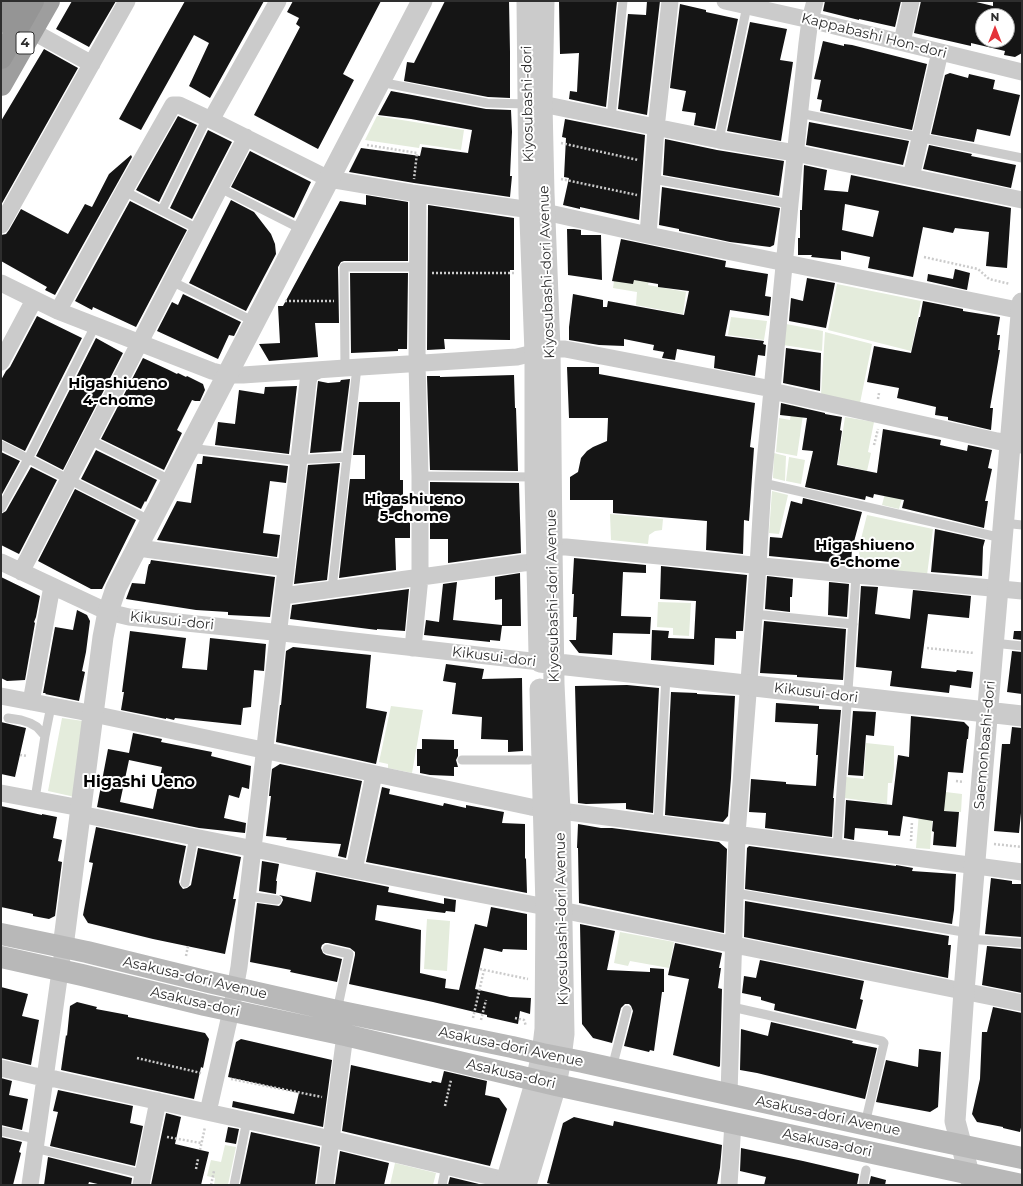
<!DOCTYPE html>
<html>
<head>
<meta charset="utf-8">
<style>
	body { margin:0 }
	#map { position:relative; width:1023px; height:1186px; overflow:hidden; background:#fff; font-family:Montserrat,sans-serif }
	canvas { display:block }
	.frame { position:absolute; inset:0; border:2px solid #2e2e2e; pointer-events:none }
	.north { position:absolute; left:975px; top:8px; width:40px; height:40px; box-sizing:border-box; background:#fff; border:1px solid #ababab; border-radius:50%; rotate:0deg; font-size:11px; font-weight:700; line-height:16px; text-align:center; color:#2e2e2e }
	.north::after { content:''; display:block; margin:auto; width:14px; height:18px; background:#e4323a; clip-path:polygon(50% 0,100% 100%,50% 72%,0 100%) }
</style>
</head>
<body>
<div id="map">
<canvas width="1023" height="1186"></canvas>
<div class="frame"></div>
<div class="north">N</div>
</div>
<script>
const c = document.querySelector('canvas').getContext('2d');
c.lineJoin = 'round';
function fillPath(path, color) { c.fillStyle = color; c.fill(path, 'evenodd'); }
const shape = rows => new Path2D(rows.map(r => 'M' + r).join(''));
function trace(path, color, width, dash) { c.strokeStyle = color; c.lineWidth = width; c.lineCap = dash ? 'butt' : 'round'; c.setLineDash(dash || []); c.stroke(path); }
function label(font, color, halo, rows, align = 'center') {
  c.font = font + ' Montserrat,sans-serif'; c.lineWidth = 4; c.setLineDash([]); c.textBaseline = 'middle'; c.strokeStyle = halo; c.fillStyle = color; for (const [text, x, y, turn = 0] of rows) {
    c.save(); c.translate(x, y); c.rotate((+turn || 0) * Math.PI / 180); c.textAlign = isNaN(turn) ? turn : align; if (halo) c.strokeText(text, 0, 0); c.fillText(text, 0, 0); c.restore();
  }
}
fillPath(shape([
	[377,116,464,130,461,150,420,144,419,148,365,140],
	[615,274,649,281,648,285,686,292,683,314,636,305,637,292,613,288],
	[837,284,921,301,911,351,828,330],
	[731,317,767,321,764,340,728,335],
	[786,324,823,331,822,351,783,345],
	[825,332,872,344,860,403,821,394],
	[792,405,804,408,797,456,776,452,779,418,790,420],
	[845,417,874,422,868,452,871,453,867,471,838,464],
	[774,453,786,456,785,481,773,478],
	[789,457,805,460,801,484,786,481],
	[889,478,906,483,899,509,882,505],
	[772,491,788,495,779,534,769,533],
	[610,514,663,519,662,530,655,531,649,535,648,544,611,540],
	[867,515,933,529,927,575,858,567,860,543],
	[658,602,691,603,689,636,673,635,673,628,657,627],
	[391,706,423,710,412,773,388,768,388,764,379,762],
	[62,718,83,721,75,797,48,791],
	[866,743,894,746,894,769,892,783,888,783,887,804,844,798,846,777,864,779],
	[921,789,962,794,961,812,933,810,930,849,916,848],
	[427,919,450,921,447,971,424,969],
	[620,932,674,942,669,968,630,961,628,966,614,963],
	[225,1145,236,1147,228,1185,214,1185,215,1178,207,1176,211,1160,221,1162],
	[395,1163,436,1173,433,1185,390,1185]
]), '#e4ecdc');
fillPath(shape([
	[72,1,116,1,89,47,56,29],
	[185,1,264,1,210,98,189,86,209,43,194,35,141,130,119,119],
	[293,1,381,1,343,74,354,80,318,149,254,115,300,27,296,24,299,18,287,12],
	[445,1,509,1,510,52,510,98,488,97,404,81,407,62,414,63],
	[559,1,617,1,606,107,569,99,570,91,577,92,579,53,560,54],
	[647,1,660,1,647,115,618,109,628,14,646,15],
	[825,1,901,1,895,27,859,19,859,20,823,11],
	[921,1,972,1,993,6,993,1,1022,1,1022,53,1015,57,1004,55,1005,51,971,43,971,46,914,33],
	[983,16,1007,16,1007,40,983,40],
	[680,4,706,10,706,12,738,19,715,129,694,125,696,113,682,111,686,91,670,88],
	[750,22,787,29,780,60,793,62,781,141,727,131],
	[823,41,844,46,844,44,852,45,927,64,912,130,820,111,822,100,817,99,821,80,814,79],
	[44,49,78,68,1,205,1,121],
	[950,73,968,78,969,74,995,80,993,89,1020,95,1010,136,977,129,974,142,931,134,945,75],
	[391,91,486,109,511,110,512,132,510,176,512,176,510,197,414,183,349,172,361,148,420,156,422,147,468,153,472,130,411,119,378,115],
	[178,116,197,125,159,202,136,190],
	[565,119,645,135,639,220,580,207,580,209,563,205,569,178,564,177,566,138,562,137],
	[809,122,909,141,903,165,806,145],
	[208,130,232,142,192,219,170,208],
	[665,139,717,150,784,161,779,196,663,175],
	[929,145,972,154,971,156,1016,165,1011,188,923,169],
	[250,151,311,182,294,218,231,187],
	[131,155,132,157,55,295,45,290,47,287,1,261,1,235,6,234,9,230,21,209,68,234,85,204,92,207,109,174],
	[804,165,827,170,824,190,848,192,851,175,1011,208,1007,268,986,266,989,232,955,228,953,233,923,227,913,277,868,268,870,257,841,251,841,260,811,257,812,255,798,255,798,238,800,238,800,210,802,210,802,208],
	[845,204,879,211,873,237,842,230],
	[662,187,780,208,774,245,770,247,730,242,679,231,679,229,659,225],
	[366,195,408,202,408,261,344,261,341,262,338,267,339,323,315,323,318,357,269,361,259,344,280,343,278,306,283,306,340,201,366,205],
	[231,200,254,212,271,234,275,244,276,254,246,311,189,283],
	[130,201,187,230,136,327,93,307,92,310,75,301],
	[428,205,514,218,514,270,510,270,510,340,444,339,445,349,427,350],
	[567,229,574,229,581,230,581,235,601,235,602,280,568,275],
	[621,239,726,261,725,267,768,274,765,296,771,297,769,316,730,310,725,336,764,341,763,344,766,345,765,356,758,355,755,376,714,368,715,356,677,349,675,360,662,358,664,352,653,350,654,345,624,339,624,346,599,345,569,340,569,327,573,294,603,300,603,307,607,307,608,301,684,315,689,291,658,287,658,284,634,280,633,284,612,281],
	[955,269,970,273,967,290,927,281,928,274,953,279],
	[350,273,408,273,407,349,398,349,398,351,351,353],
	[807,278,835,283,826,328,789,321,791,298,803,301],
	[183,294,241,322,234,336,229,335,218,359,157,331,172,302,178,305],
	[923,301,963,309,963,311,1000,317,997,335,1000,335,998,350,1000,350,990,408,993,408,991,430,948,420,948,417,935,415,936,407,897,398,899,388,867,382,874,346,911,353,919,317,920,317],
	[37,316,82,338,25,451,1,439,1,380,6,371,10,367],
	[96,338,123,353,63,470,36,456],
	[786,348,821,353,820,391,783,383],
	[143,358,169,370,177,374,178,373,186,377,187,376,203,384,205,390,200,401,195,401,192,400,177,430,182,433,164,470,101,439],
	[567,367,599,367,599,374,755,403,750,447,754,448,749,521,744,520,743,554,706,550,707,521,613,513,613,500,570,500,570,477,578,472,581,458,587,451,593,447,607,441,608,418,569,418],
	[514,375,515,408,516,408,518,471,430,470,427,376,440,376,440,377],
	[350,379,341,451,310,453,318,381,328,383,340,382,341,380],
	[297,386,289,454,215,445,218,422,235,424,239,390,264,394,265,387],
	[359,402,400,402,400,480,403,480,403,515,410,515,410,538,395,538,396,570,339,578,350,479,365,479,365,455,353,455],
	[781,403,825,413,825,414,842,417,840,430,842,431,837,465,877,473,883,429,941,440,940,445,967,451,968,445,992,450,988,468,992,469,985,501,988,501,984,528,902,508,904,500,874,494,873,498,866,496,865,500,805,487,813,451,802,450,807,418,780,415],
	[96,450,157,480,146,502,145,501,141,509,81,479],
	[1,452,20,461,1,496],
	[203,456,288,466,286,483,270,481,263,533,280,535,277,557,157,540,177,501,191,503,197,464,202,464],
	[340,463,327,580,294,584,308,465],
	[31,467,57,480,19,554,1,545,1,514,6,511],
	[430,482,519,483,521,553,448,563,448,539,430,539],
	[75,489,136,520,102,589,91,589,38,561],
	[803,498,862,512,852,549,851,564,769,556,770,537,782,538,791,501,802,504],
	[935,529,985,540,983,547,982,576,931,572],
	[574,558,646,565,646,573,623,572,621,616,651,617,650,634,613,633,612,655,579,653,569,640,576,640,577,617,573,617,574,594,572,594],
	[151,560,275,577,270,617,228,615,228,612,196,610,126,599,132,583,145,584,148,567,149,564,150,564],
	[661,566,747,575,743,631,736,631,736,639,715,638,714,665,651,660,652,630,669,631,668,638,694,639,696,601,660,599],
	[520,573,521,626,502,626,500,641,490,640,490,642,424,635,426,620,439,622,443,584,457,582,453,620,502,625,502,599,495,600,495,577],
	[767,576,793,579,792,597,790,597,790,612,765,609],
	[1,577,40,596,36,617,34,622,35,623,25,680,7,681,1,678],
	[829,582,849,584,847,617,828,615],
	[861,586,878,587,875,614,910,619,913,590,971,596,969,618,928,614,921,668,956,672,957,670,973,672,971,688,950,685,949,693,890,686,892,671,856,667],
	[409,589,405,631,377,629,377,630,290,619,292,605],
	[77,610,87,615,90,621,86,652,82,671,85,672,79,701,45,694,46,693,43,693,55,627,73,630],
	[764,621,846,629,843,680,797,677,797,675,760,673],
	[130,631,186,638,182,668,207,670,210,638,266,644,264,671,254,670,251,707,243,708,241,725,175,718,174,720,166,718,166,719,121,710,124,692,122,692],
	[1014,631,1022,631,1022,640,1013,639],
	[293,647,371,655,366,708,387,712,376,764,276,742,280,705,281,705,286,651],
	[1012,651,1022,652,1022,694,1007,692],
	[446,664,484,669,482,679,522,678,523,751,508,752,508,740,481,739,482,717,452,714,456,683,443,681],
	[627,685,659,688,653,813,626,809,626,803,586,804,578,803,575,686],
	[671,692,697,693,697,694,735,696,731,778,728,816,723,822,665,815],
	[776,703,819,706,819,709,841,710,833,798,834,798,832,837,765,828,766,813,749,812,751,779,786,782,786,784,816,786,818,755,816,755,818,724,775,722],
	[853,711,876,712,874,736,866,735,863,776,848,775],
	[911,716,964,722,969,727,968,739,967,739,963,773,948,772,944,811,959,812,956,847,933,845,934,832,932,831,933,821,903,816,900,836,888,835,888,831,855,828,854,840,844,838,846,800,892,805,898,755,909,757],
	[1,722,26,728,15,777,1,774],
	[1012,727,1022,728,1022,813,1021,813,1019,833,994,831,1002,744,1010,744],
	[133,733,162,739,161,742,212,752,211,756,251,766,249,789,242,787,239,798,229,795,224,818,246,823,245,833,199,828,97,807,108,749,129,753],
	[129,760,162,767,153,809,120,802],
	[422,739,454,740,454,749,458,749,458,756,456,760,458,767,454,767,454,776,430,775,420,773,420,766,417,766,417,749,422,749],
	[280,764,362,781,346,858,338,856,341,844,286,840,287,838,266,836,271,796,269,796,272,769],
	[382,787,390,789,389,794,443,806,444,803,466,808,466,805,504,812,502,823,525,824,525,858,526,859,527,893,366,862],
	[1,806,42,815,42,814,57,817,53,838,62,840,58,861,62,862,55,916,49,919,33,916,33,914,1,907],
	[578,824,601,828,612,828,719,842,727,849,724,933,579,903,578,848,577,848],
	[96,827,186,846,179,882,180,885,183,889,187,888,191,885,198,848,241,857,233,899,236,899,225,954,153,939,88,923,83,915,93,863,89,862],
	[749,846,882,864,896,866,896,865,913,868,912,871,956,874,954,910,952,924,745,889,747,848],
	[262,861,279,864,276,881,277,881,276,894,259,891],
	[316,872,389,887,388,892,444,904,444,898,456,900,455,912,446,911,445,913,377,905,375,920,421,930,420,973,446,979,445,988,459,990,475,924,487,927,491,907,527,914,527,950,503,949,502,952,484,948,475,989,510,997,531,998,530,1014,520,1011,518,1024,487,1017,487,1015,433,1002,349,984,355,955,355,952,350,948,328,943,325,943,322,945,321,948,323,953,326,955,342,959,337,982,290,972,291,970,250,962,257,903,279,906,281,904,283,900,282,897,279,895,311,902],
	[991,878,1012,881,1012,884,1022,884,1022,937,985,934],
	[745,901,949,936,948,945,951,945,948,978,744,937],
	[580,924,615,931,607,970,650,972,650,968,664,969,664,992,662,992,654,1051,650,1050,649,1052,624,1046,633,1011,631,1006,629,1004,625,1004,621,1008,612,1043,593,1038,582,1024],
	[675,943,722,953,719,968,721,968,718,988,722,989,720,1066,719,1067,673,1055,689,979,668,975],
	[987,946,1022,949,1022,993,982,985],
	[760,960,864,981,860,999,863,1000,856,1029,774,1010,775,1004,761,1000,761,997,742,993,744,976,756,978],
	[1,987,28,994,22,1016,39,1020,31,1065,1,1058],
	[77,1002,97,1007,96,1009,128,1015,128,1017,205,1033,209,1039,203,1068,201,1067,194,1099,61,1070,66,1035,67,1036,70,1006],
	[993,1007,1022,1013,1022,1123,1020,1132,1003,1128,1003,1127,977,1122,972,1114,980,1079,982,1032,987,1032],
	[771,1022,853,1041,852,1043,877,1048,865,1099,757,1073,740,1070,741,1029,768,1036],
	[241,1039,332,1060,323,1127,232,1107,233,1101,294,1114,299,1093,228,1077,236,1042],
	[919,1049,941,1052,938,1107,930,1112,876,1102,886,1060,918,1067],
	[351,1065,431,1083,432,1081,441,1083,444,1071,487,1081,485,1095,499,1098,507,1109,490,1166,342,1131],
	[1,1078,12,1081,9,1095,28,1099,22,1130,1,1125],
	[58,1090,133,1106,130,1123,143,1126,135,1166,50,1146,58,1112,53,1111],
	[166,1113,181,1117,175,1144,209,1152,201,1185,151,1185],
	[574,1117,613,1126,614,1121,722,1145,720,1168,717,1185,554,1185,547,1183,563,1123],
	[228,1127,239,1129,236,1144,225,1142],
	[251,1132,320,1147,315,1185,240,1185],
	[1,1137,22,1142,19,1152,21,1153,13,1185,1,1185],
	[741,1148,803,1161,859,1174,857,1185,764,1185,766,1177,740,1171],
	[340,1151,389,1163,384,1185,335,1185],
	[48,1157,132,1178,131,1185,102,1185,89,1182,88,1185,44,1185],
	[871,1176,886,1180,885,1185,869,1185],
	[450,1177,483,1185,448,1185]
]), '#151515');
trace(shape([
	[561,143,638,160],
	[367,145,417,153,414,179],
	[561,179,637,195],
	[924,257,978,269,989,279,1010,284],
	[432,273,515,273],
	[285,301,334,301],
	[878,399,879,393],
	[874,445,878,429],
	[927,648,974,653],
	[20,755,27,756],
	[956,781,964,782],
	[911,841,912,821],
	[994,844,1022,847],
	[186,956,188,946],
	[480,969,528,979],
	[473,1018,484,970],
	[515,1018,524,1020,526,1026],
	[481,1020,486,1000],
	[137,1058,201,1073],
	[231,1079,322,1097],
	[445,1106,451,1080],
	[167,1137,201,1143],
	[200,1150,205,1127],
	[196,1169,198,1159],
	[211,1185,214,1171]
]), '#cbcbcb', 2.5, [2, 2]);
trace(shape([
	[380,82,487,103,528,104],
	[799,113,1022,158],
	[611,118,623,1],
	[719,140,747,6],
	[653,179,790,204],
	[220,188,303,230],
	[124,191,198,229],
	[162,210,207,118],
	[171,281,255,322],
	[345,368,344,267,418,267],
	[90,440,172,481],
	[1,445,151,521],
	[189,448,291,460,347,457],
	[420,476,535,477],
	[763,483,1002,538],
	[1,508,28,459,95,326],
	[1003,523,1022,525],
	[332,589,357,367],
	[754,614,853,624],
	[993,643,1022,646],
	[8,718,21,720,30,723,37,727,45,736],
	[462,760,529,760],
	[35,799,45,736,51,706],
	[658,824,666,676],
	[837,848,856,576],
	[185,883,194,837],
	[735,893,969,933],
	[247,896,277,900],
	[968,939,1022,943],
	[327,949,349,954,337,1011],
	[732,1007,882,1041,884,1043,865,1124],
	[612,1068,627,1010],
	[1,1131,36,1139],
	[35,1148,143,1174],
	[234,1185,247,1120],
	[442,1185,446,1166],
	[863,1185,866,1170]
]), '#cbcbcb', 9);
trace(shape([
	[725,1,810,20,1022,72],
	[32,31,92,64],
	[902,42,911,1],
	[542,104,719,140,795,153,1022,200],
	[211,120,278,1],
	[911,177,940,52],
	[1,225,127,1],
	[648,235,656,128,670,1],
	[1,283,58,311,212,371,228,375,243,375,345,368,517,357,550,349,565,349,772,389],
	[58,311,124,191,173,105,179,105,211,120,329,179,412,193,545,212,648,235,1022,311],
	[1,362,34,300],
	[772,391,997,441,1022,445],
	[552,547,566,547,1022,591],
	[138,548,286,568],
	[1,562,108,612,129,617,292,634,540,662],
	[21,572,246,137],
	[283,596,523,563,537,562],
	[413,648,420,577,420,476,417,363,418,194],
	[1,696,84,712,531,807,1022,872],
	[31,702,52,586],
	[1,793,81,808],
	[80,814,264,851,354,870,546,907,576,913,1022,1003],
	[354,870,374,774],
	[1,1068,35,1076,55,1079,331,1139,518,1183],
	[729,1094,737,834,758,566,763,483,790,204,807,43,810,20,815,1],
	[208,1112,231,1011,239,967,308,382,310,374,319,370],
	[30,1185,62,957],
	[141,1185,158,1101],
	[325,1185,345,1035],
	[729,1185,733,1123]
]), '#cbcbcb', 17);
trace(shape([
	[527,1,529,193,535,353,535,477,539,654],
	[540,662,1022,716],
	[63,947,103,637,108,612,116,588,422,1],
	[505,1185,536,1080,542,1054,545,1029,546,907,540,689],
	[526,1185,556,1085,561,1058,564,1034,560,811,554,684,552,547,550,349,544,193,542,104,544,1],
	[972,1185,955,1121,964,991,1022,303]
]), '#cbcbcb', 21);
trace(shape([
	[1,934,87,952,209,982,337,1011,512,1047,542,1054,583,1062,926,1138,1022,1158],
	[1,957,82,975,205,1005,345,1035,556,1085,1022,1185]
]), '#b8b8b8', 22);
trace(shape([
	[1,85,49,1]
]), '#9e9e9e', 22);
trace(shape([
	[1,22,13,1],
	[1,58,33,1]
]), '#959595', 22);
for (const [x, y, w] of [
	[25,43,18]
]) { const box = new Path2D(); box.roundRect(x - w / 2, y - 11, w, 22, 3); c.fillStyle = '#fff'; c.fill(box); trace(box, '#2e2e2e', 1); }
label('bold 13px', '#2e2e2e', null, [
	["4",25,43]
]);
label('14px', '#2e2e2e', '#fff', [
	["Kappabashi Hon-dori",874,36,14],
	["Kiyosubashi-dori",528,104,-91],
	["Kiyosubashi-dori Avenue",547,272,-92],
	["Kiyosubashi-dori Avenue",553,596,-91],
	["Kikusui-dori",172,621,6],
	["Kikusui-dori",494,657,7],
	["Kikusui-dori",816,693,7],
	["Saemonbashi-dori",985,745,-85],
	["Kiyosubashi-dori Avenue",562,919,-91],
	["Asakusa-dori Avenue",195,978,13],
	["Asakusa-dori",195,1002,13],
	["Asakusa-dori Avenue",511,1047,12],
	["Asakusa-dori",511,1074,13],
	["Asakusa-dori Avenue",828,1116,12],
	["Asakusa-dori",827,1143,12]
]);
label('bold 15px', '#000', '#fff', [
	["Higashiueno",118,384],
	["4-chome",118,401],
	["Higashiueno",414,500],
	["5-chome",414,517],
	["Higashiueno",865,546],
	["6-chome",865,563]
]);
label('bold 16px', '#000', '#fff', [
	["Higashi Ueno",139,782]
]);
</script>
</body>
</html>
